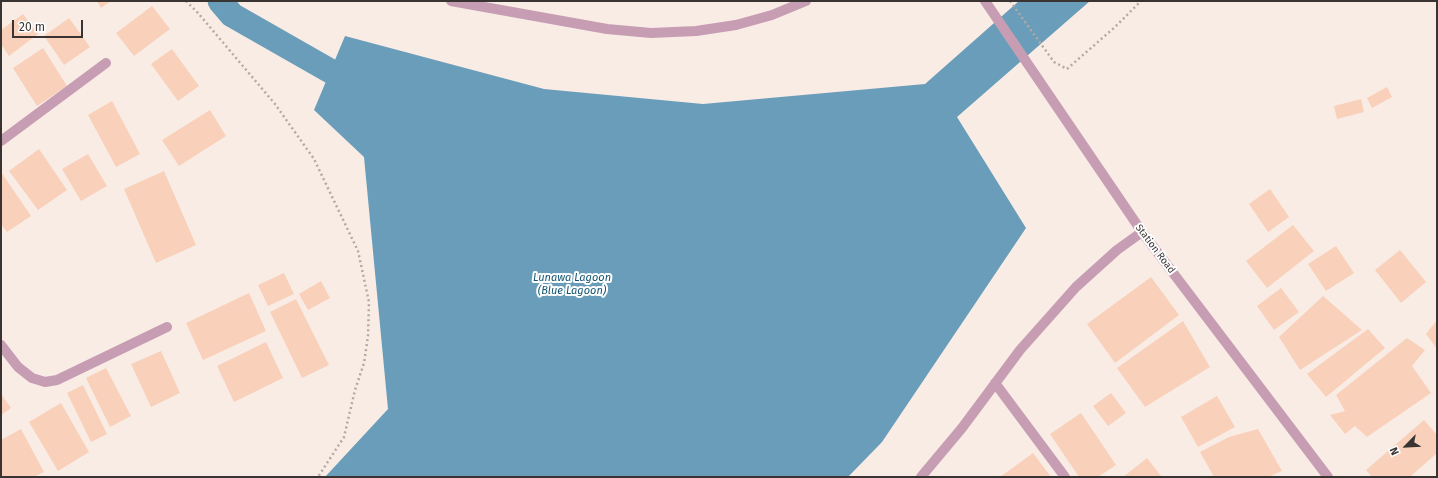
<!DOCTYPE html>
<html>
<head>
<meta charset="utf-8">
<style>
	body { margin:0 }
	#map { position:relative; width:1438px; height:478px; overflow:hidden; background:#f9ece5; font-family:"Fira Sans",sans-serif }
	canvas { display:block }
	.frame { position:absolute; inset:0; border:2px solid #393432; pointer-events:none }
	.north { position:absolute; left:1386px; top:426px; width:40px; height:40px; -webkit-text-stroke:3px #fff; paint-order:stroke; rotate:246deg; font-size:11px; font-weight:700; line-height:16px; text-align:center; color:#393432 }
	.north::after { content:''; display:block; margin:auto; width:14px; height:18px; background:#393432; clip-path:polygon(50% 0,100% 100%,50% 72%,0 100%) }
	.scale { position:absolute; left:12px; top:20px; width:71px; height:18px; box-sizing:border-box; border:2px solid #393432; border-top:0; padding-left:5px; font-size:12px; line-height:14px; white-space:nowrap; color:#393432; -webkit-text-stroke:3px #fff; paint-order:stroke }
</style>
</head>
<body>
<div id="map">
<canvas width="1438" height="478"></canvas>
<div class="frame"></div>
<div class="north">N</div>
<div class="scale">20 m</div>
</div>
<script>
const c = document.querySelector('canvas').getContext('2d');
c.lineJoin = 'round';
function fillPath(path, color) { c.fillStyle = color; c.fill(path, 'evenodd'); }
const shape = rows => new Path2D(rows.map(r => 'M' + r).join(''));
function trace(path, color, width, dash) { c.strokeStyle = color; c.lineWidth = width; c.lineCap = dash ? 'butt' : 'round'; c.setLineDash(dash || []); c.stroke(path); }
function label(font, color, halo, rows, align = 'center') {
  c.font = font + ' "Fira Sans",sans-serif'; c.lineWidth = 4; c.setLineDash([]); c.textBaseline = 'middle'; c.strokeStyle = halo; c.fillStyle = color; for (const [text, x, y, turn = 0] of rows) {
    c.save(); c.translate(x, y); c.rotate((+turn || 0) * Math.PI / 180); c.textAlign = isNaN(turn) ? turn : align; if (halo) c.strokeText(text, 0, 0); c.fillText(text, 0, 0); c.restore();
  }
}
fillPath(shape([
	[1019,1,1090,1,957,117,1026,228,882,442,848,477,325,477,388,409,364,157,314,110,345,36,544,89,703,104,925,84]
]), '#6a9db9');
trace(shape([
	[220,1,232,15,360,88]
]), '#6a9db9', 25);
fillPath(shape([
	[97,1,111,1,101,8],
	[152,6,170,29,134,56,116,33],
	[23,14,38,34,9,56,1,44,1,30],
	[69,18,90,47,64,65,44,36],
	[43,48,67,86,37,106,13,68],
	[172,49,199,86,178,101,151,64],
	[1387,87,1392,97,1372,108,1367,98],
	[1361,99,1364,112,1337,119,1334,106],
	[112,101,140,154,116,167,88,115],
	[210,110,226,136,179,166,162,140],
	[39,149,67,190,38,210,9,171],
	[88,154,107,186,81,201,62,169],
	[164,171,196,245,156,263,124,189],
	[1,172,31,216,7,232,1,224],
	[1270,189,1289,217,1268,232,1249,204],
	[1293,225,1314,251,1267,288,1246,261],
	[1336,246,1354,273,1326,291,1308,264],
	[1400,250,1426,282,1401,303,1375,270],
	[284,273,294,294,268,306,258,285],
	[1151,277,1179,315,1115,363,1087,324],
	[321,281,330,298,308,310,299,294],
	[1281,288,1299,312,1274,330,1257,306],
	[249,293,266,331,203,360,186,323],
	[1323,296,1362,330,1300,370,1279,337],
	[296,299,329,365,302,378,270,312],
	[1437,320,1437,349,1426,334],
	[1183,321,1210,367,1145,407,1117,368],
	[1368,329,1385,348,1326,397,1307,374],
	[1407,338,1425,350,1412,366,1431,393,1367,437,1355,426,1345,434,1330,415,1345,411,1336,395],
	[266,342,283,378,234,402,217,366],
	[161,351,180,393,151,407,131,364],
	[106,368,131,416,110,427,86,378],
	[83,385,107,434,91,442,67,393],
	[1111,393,1126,413,1108,426,1093,406],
	[1,394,11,408,1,415],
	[1217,396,1235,427,1198,447,1181,417],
	[61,403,89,452,58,471,29,422],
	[1081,413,1116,465,1098,477,1079,477,1050,434],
	[1424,420,1437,435,1437,453,1410,477,1372,477,1366,470],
	[21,429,44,472,34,477,3,477,1,473,1,440],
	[1258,429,1282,471,1268,477,1214,477,1200,452,1229,437],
	[1033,453,1051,477,1000,477],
	[1147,458,1162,477,1123,477]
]), '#f9d0ba');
trace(shape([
	[186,1,198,13,275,104,314,159,358,251,369,302,368,336,364,363,355,390,344,437,318,477],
	[1010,1,1054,62,1067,69,1115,27,1141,1]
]), '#b3a9a4', 2.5, [2, 3]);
trace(shape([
	[451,1,607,29,651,33,696,31,736,25,772,15,806,1],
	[1,141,106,63],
	[1,345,18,367,32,378,45,382,57,380,167,327],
	[995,383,1065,477],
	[921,477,962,428,1020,350,1076,287,1117,250,1142,232]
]), '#c79db4', 10);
trace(shape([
	[985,1,1142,232,1328,477]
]), '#c79db4', 10);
label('10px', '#393432', '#fff', [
	["Station Road",1155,249,53]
]);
label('italic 11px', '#125471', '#fff', [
	["Lunawa Lagoon",572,278],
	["(Blue Lagoon)",572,291]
]);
</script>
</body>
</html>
